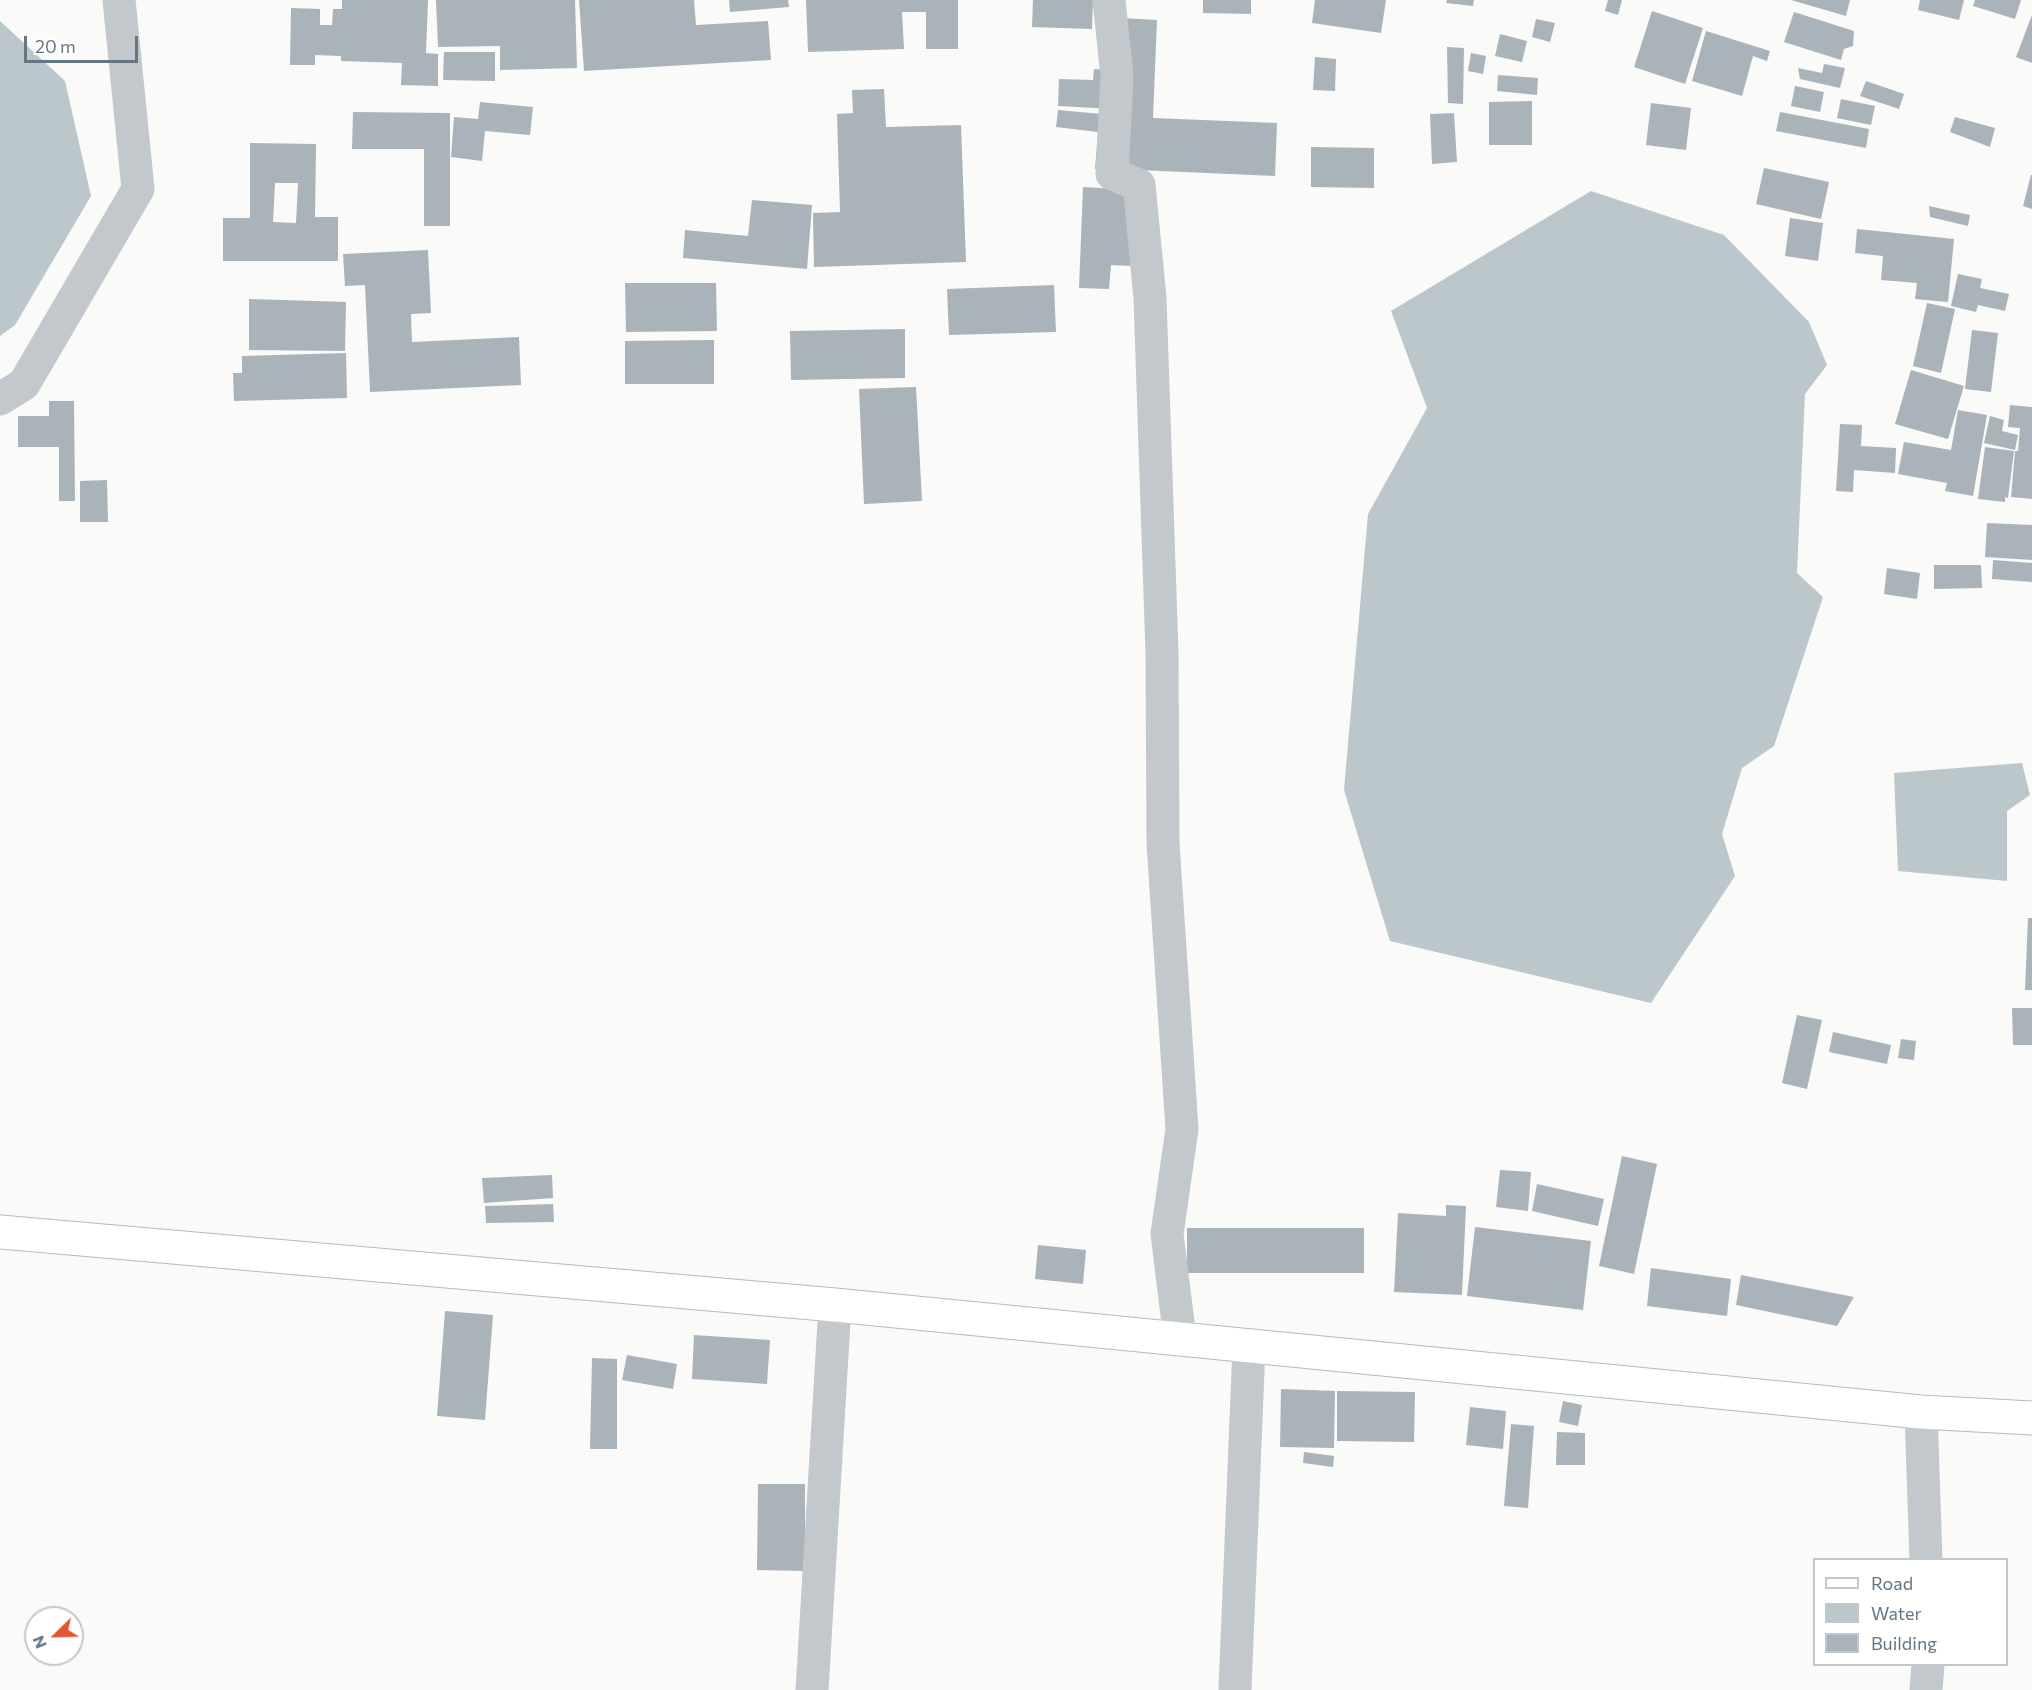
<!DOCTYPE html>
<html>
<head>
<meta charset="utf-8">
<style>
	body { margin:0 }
	#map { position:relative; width:2032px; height:1690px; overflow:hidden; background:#fafaf8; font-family:Commissioner,sans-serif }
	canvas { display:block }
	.legend { position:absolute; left:1813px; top:1558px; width:195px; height:108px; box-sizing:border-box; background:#fff; border:2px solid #c1c8cd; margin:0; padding:8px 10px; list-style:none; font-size:18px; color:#657683 }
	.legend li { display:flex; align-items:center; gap:12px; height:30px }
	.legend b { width:30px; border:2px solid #c1c8cd }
	.north { position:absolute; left:24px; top:1606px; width:60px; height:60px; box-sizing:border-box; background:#fff; border:2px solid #c1c8cd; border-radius:50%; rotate:247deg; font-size:16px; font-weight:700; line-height:24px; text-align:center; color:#657683 }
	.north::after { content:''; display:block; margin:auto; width:21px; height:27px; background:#e4572e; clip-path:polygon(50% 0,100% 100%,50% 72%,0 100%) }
	.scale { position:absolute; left:24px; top:36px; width:114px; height:27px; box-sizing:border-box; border:3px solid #657683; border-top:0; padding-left:8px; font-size:18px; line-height:21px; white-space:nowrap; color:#657683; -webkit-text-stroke:4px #fff; paint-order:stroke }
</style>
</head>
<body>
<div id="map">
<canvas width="2032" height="1690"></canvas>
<ul class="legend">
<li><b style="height:8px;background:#fff"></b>Road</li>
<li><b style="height:16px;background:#bbc7cb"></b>Water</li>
<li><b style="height:16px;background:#aab3b9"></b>Building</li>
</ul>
<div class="north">N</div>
<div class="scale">20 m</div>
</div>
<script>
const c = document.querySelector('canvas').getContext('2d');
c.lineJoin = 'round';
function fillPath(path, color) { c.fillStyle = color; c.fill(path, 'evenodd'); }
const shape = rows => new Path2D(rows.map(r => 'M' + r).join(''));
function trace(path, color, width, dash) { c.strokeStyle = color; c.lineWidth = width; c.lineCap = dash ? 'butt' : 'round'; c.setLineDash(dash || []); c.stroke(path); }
fillPath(shape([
	[0,21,65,81,91,196,15,325,0,336],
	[1591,191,1724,235,1809,322,1827,365,1805,394,1797,573,1823,597,1774,746,1742,768,1722,834,1735,876,1651,1003,1390,941,1344,790,1368,514,1427,408,1391,311],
	[2022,763,2030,795,2007,811,2007,881,1898,871,1894,773]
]), '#bbc7cb');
fillPath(shape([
	[342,0,428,0,426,53,438,54,438,86,401,85,402,63,341,61,341,56,315,55,315,65,290,65,291,8,320,9,320,25,332,25,333,9,342,9],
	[436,0,575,0,577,68,500,70,500,46,438,47],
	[579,0,694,0,696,25,768,21,771,60,584,71],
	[729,0,788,0,789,7,730,12],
	[806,0,958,0,958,49,926,49,926,12,902,12,904,49,808,52],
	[1033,0,1093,0,1092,29,1032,27],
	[1203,0,1251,0,1251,14,1203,13],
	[1315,0,1386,0,1381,33,1312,23],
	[1447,0,1474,0,1473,6,1446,3],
	[1608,0,1622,0,1618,15,1605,11],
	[1791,0,1850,0,1846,16],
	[1920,0,1964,0,1959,20,1918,10],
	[1975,0,2021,0,2015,19,1973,6],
	[1652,11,1703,28,1685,84,1634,67],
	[1794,12,1854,31,1853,46,1844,49,1841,60,1784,42],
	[2032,15,2032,63,2016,57],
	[1121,18,1157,20,1153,118,1277,123,1275,176,1115,169],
	[1536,19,1555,23,1550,42,1532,37],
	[1706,31,1770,51,1767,61,1753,56,1742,96,1692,81],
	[1500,34,1527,41,1522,62,1495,56],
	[1447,47,1464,48,1463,104,1448,103],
	[444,52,495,52,495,81,443,80],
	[1471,53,1486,56,1483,74,1468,71],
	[1315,57,1336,59,1335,91,1313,90],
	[1824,64,1845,68,1840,88,1800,79,1798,68,1822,73],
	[1094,69,1115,70,1113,109,1058,106,1059,79,1093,80],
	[1498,75,1538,78,1537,95,1497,91],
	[1866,81,1904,94,1899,109,1860,96],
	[1795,86,1824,92,1820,112,1791,106],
	[884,89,886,127,961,125,966,262,814,267,813,213,840,212,837,114,853,113,852,90],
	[1841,99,1875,106,1871,125,1837,118],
	[1532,101,1532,145,1489,145,1489,102],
	[480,102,533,107,530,135,485,131,482,161,451,157,454,117,478,119],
	[1651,103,1691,108,1686,150,1646,145],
	[1058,110,1113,115,1108,170,1095,169,1098,132,1056,127],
	[353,112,450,113,450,226,424,226,424,149,352,149],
	[1780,112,1869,129,1866,148,1776,131],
	[1454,113,1457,162,1432,164,1430,114],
	[1955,117,1995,128,1990,147,1950,132],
	[250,143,316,144,315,217,338,217,338,261,223,261,223,218,250,218],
	[275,183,298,183,296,223,273,222],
	[1311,147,1374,148,1374,188,1311,187],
	[1764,168,1829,182,1821,219,1756,204],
	[2031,175,2032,175,2032,209,2023,206],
	[1083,187,1135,190,1131,266,1111,265,1109,289,1079,288],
	[752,200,812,205,807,269,683,258,685,230,748,236],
	[1929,206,1970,215,1968,226,1930,217],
	[1790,218,1823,223,1818,261,1785,256],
	[1857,229,1954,239,1948,302,1915,299,1917,283,1881,280,1883,256,1855,253],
	[428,250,431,313,411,314,412,342,519,337,521,385,370,392,365,285,345,286,343,254],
	[1958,274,1982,279,1980,288,2009,294,2005,311,1978,305,1976,312,1951,306],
	[625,283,716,283,717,331,626,332],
	[1054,285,1056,332,949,335,947,289],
	[249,299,346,302,345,351,249,350],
	[1927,303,1955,309,1941,373,1913,366],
	[905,329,905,378,791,380,790,331],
	[1972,330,1998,333,1991,392,1965,389],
	[714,340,714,384,625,384,625,341],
	[346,353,347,398,234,401,233,373,242,373,242,356],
	[1911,370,1964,386,1948,439,1895,424],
	[916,387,922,501,864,504,859,389],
	[49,401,74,401,75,501,59,501,59,447,18,447,18,416,49,416],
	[2010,405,2032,407,2032,499,2011,497,2015,451,2018,451,2020,428,2008,427],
	[1958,410,1987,415,1973,496,1945,491,1947,483,1898,474,1904,442,1951,450],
	[1990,416,2004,420,2002,431,2018,435,2015,450,1984,443],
	[1840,424,1862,425,1861,446,1896,448,1895,473,1854,470,1853,492,1836,491],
	[1985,447,2014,451,2008,498,2005,497,2005,502,1978,499],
	[107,480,108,522,80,522,80,481],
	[1987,523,2032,525,2032,560,1985,557],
	[1993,560,2032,563,2032,582,1992,579],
	[1934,565,1981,565,1982,588,1934,589],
	[1887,568,1920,573,1917,599,1884,594],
	[2028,918,2032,918,2032,990,2025,990],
	[2012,1008,2032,1008,2032,1045,2013,1045],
	[1797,1015,1822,1020,1807,1089,1782,1083],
	[1833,1032,1891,1045,1887,1064,1829,1052],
	[1901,1039,1916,1041,1914,1060,1898,1058],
	[1622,1156,1657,1164,1634,1274,1599,1266],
	[1500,1170,1531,1172,1528,1211,1496,1207],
	[552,1175,553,1198,484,1203,482,1178],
	[1537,1184,1604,1199,1598,1226,1532,1211],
	[553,1204,554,1222,486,1223,485,1206],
	[1446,1205,1466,1206,1462,1295,1394,1292,1398,1213,1446,1216],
	[1475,1227,1591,1241,1583,1310,1467,1296],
	[1187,1228,1364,1228,1364,1273,1187,1273],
	[1038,1245,1086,1250,1083,1284,1035,1279],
	[1651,1268,1731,1279,1727,1316,1647,1306],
	[1741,1275,1854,1297,1837,1326,1736,1305],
	[445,1311,493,1315,485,1420,437,1416],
	[694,1335,770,1340,767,1384,692,1379],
	[627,1355,677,1364,673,1389,622,1380],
	[592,1358,617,1359,617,1449,590,1449],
	[1281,1389,1335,1391,1334,1448,1280,1447],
	[1337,1391,1415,1392,1414,1442,1337,1441],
	[1563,1401,1582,1405,1578,1426,1559,1422],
	[1470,1407,1506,1411,1503,1449,1466,1445],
	[1511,1424,1534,1426,1528,1508,1504,1506],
	[1557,1432,1585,1433,1585,1465,1556,1465],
	[1304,1452,1334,1456,1333,1467,1303,1463],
	[758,1484,805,1484,805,1571,757,1570]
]), '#aab3b9');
const major = shape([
	[0,1232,835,1305,1921,1412,2032,1418]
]);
trace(major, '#b5babe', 35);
trace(shape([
	[1109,0,1117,76,1112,174,1139,185,1150,298,1162,653,1163,843,1182,1129,1167,1234,1180,1339],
	[0,399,24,384,138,189,119,0],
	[1921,1412,1926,1560],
	[812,1690,835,1305],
	[1235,1690,1249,1346],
	[1926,1690,1928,1664]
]), '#c3c8cc', 33);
trace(major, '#fff', 33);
</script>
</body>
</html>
